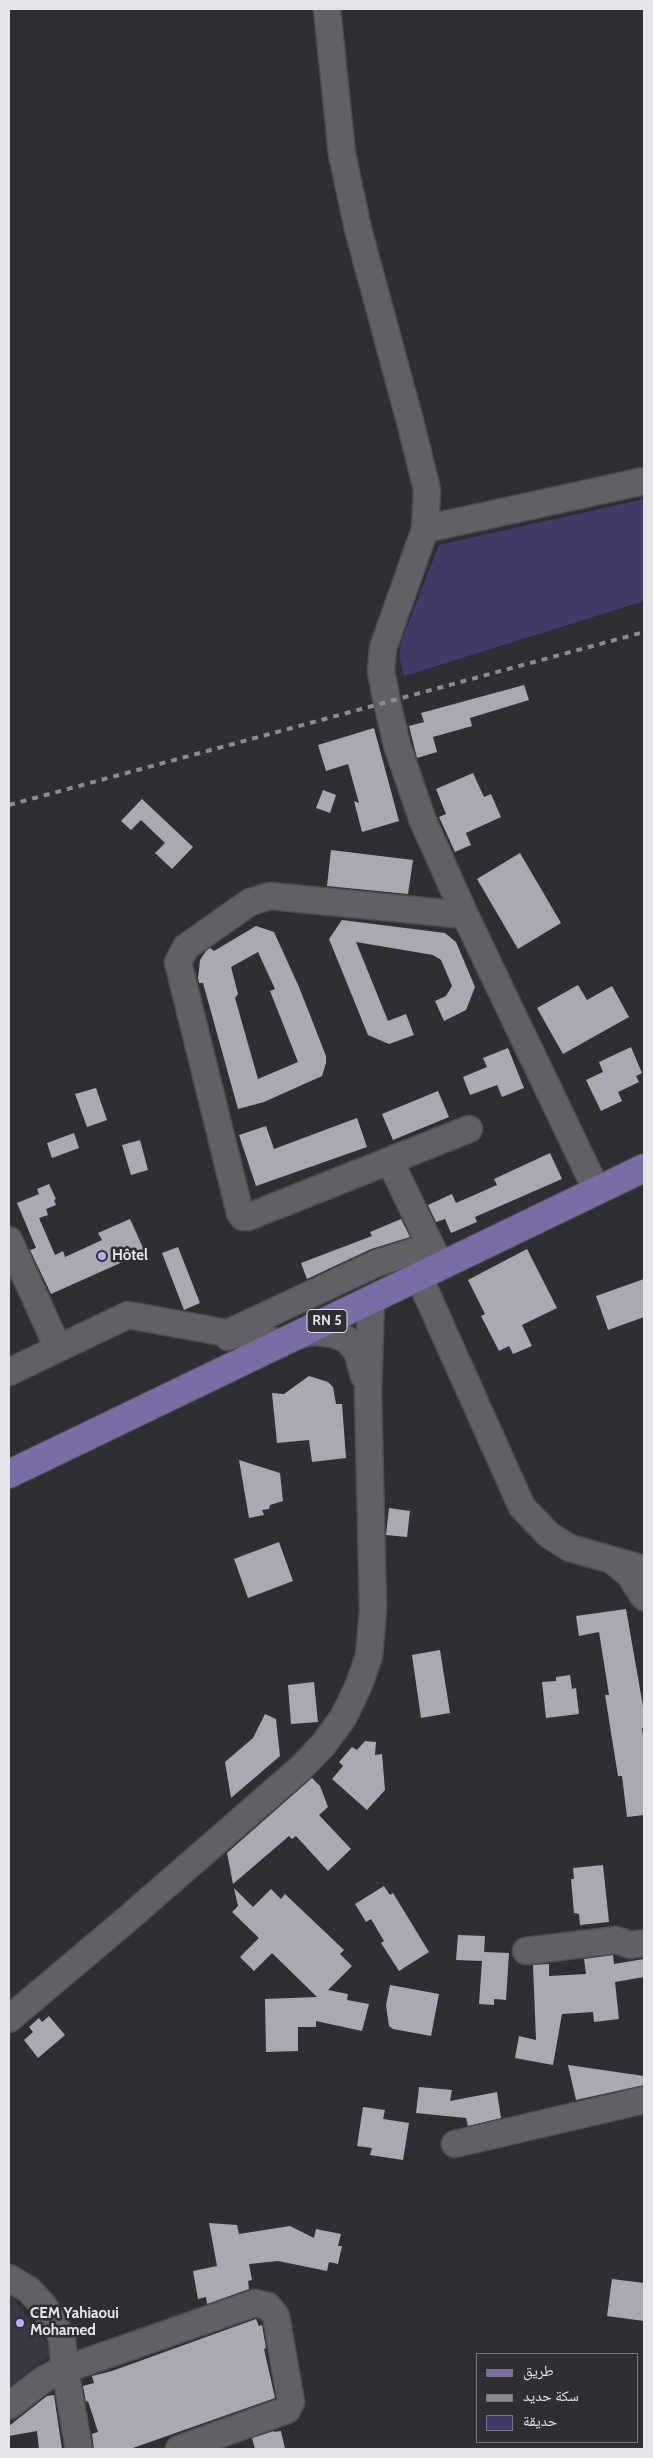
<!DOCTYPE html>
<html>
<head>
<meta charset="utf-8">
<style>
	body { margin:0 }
	#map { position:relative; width:653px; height:2458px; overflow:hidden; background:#2f2e34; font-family:Cabin,"Noto Naskh Arabic",sans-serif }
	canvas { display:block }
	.frame { position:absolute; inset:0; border:10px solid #e5e5e9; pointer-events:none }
	.legend { position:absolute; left:476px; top:2353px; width:162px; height:90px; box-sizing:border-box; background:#2f2e34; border:1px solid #78777c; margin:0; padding:6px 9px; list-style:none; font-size:15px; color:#e5e5e9 }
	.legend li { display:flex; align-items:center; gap:10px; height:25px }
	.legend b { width:25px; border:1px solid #78777c }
</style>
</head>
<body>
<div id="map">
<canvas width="653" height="2458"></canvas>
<div class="frame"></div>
<ul class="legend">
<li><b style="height:6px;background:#796da3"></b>طريق</li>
<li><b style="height:6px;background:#8c8c91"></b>سكة حديد</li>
<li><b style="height:14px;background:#443a68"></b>حديقة</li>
</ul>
</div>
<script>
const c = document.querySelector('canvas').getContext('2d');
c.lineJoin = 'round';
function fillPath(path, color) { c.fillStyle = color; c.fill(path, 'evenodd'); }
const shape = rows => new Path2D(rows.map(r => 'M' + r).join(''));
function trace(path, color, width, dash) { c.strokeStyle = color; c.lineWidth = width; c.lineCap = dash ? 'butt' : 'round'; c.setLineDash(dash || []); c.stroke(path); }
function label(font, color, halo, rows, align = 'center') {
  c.font = font + ' Cabin,sans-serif'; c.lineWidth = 5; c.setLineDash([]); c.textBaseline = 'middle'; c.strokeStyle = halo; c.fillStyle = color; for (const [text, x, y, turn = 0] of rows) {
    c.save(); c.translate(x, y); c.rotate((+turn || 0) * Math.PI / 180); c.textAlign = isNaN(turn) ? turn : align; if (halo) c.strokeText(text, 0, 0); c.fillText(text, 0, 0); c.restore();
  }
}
fillPath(shape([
	[9,2293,54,2352,9,2387]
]), '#393742');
fillPath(shape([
	[644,499,644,601,404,676,399,656,401,642,439,545]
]), '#443a68');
fillPath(shape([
	[524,685,529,700,470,718,472,726,433,737,437,752,417,758,409,726,424,722,421,713],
	[374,728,399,821,362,832,354,801,359,803,348,764,326,771,318,745],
	[473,773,484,797,491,794,501,817,466,833,471,845,455,852,439,817,446,814,436,789],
	[323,790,336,795,330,813,316,808],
	[142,799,193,847,172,869,155,853,165,843,141,820,131,830,121,821],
	[331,850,413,860,408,894,327,886],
	[520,853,561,923,518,949,477,879],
	[342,920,445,933,456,942,475,987,466,1010,444,1021,435,1001,446,996,452,986,441,960,433,955,356,942,388,1021,406,1014,414,1035,389,1044,368,1035,329,939],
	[256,926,274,932,299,987,326,1056,326,1063,322,1076,264,1102,238,1109,203,983,199,983,198,978,200,960,206,951,210,948,214,951],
	[258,952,275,989,270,991,298,1062,258,1079,235,998,238,994,231,967],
	[578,985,587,1000,612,986,629,1017,563,1054,537,1008],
	[631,1047,642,1073,636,1076,639,1082,618,1092,622,1101,601,1111,586,1080,603,1072,599,1062],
	[508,1048,524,1088,502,1097,497,1085,470,1095,463,1077,487,1067,483,1058],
	[96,1088,107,1120,87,1127,75,1094],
	[438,1091,449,1117,393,1140,382,1114],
	[357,1118,367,1147,256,1186,239,1135,266,1126,274,1149],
	[74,1133,79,1148,52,1158,47,1143],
	[140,1140,148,1170,131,1175,122,1145],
	[550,1153,562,1179,475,1217,477,1222,451,1233,445,1219,436,1222,428,1205,452,1194,456,1203,497,1185,494,1179],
	[49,1184,56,1199,54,1200,56,1205,46,1209,48,1215,39,1218,55,1255,63,1251,65,1257,102,1240,98,1233,130,1219,145,1252,51,1294,30,1250,36,1248,17,1203,39,1194,37,1189],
	[401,1219,410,1237,371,1249,307,1279,301,1263,372,1236,370,1232],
	[178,1247,200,1303,184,1310,162,1253],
	[527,1249,557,1308,522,1325,532,1346,513,1354,509,1346,499,1351,481,1316,485,1314,468,1280],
	[644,1279,644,1317,608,1330,596,1296],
	[309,1376,328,1382,333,1387,336,1404,342,1404,346,1458,312,1462,309,1440,277,1443,272,1393,284,1394],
	[239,1460,280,1473,283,1501,270,1505,269,1509,262,1510,264,1515,249,1518],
	[389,1508,410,1511,407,1537,386,1535],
	[279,1542,293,1581,248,1598,234,1559],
	[626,1609,644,1712,644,1728,642,1728,644,1744,644,1815,627,1817,622,1776,618,1776,605,1695,609,1695,599,1632,579,1636,576,1616],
	[440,1650,450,1713,421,1718,412,1655],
	[570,1675,572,1689,576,1688,579,1714,546,1718,542,1682,556,1681,556,1677],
	[314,1682,318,1722,291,1724,288,1685],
	[265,1714,276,1719,280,1756,231,1798,225,1762,253,1738],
	[365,1741,376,1742,375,1755,382,1754,385,1790,367,1810,332,1779,343,1766,339,1762,352,1747,357,1750],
	[312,1778,320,1786,328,1807,319,1815,351,1849,328,1871,296,1836,292,1839,289,1836,233,1884,227,1853],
	[603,1865,609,1922,580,1925,579,1914,574,1913,571,1879,574,1879,573,1868],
	[384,1886,390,1895,393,1893,429,1952,399,1971,381,1943,384,1941,371,1919,366,1922,355,1904],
	[234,1888,253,1907,271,1889,281,1899,285,1894,344,1950,340,1954,352,1966,328,1990,348,1994,347,2000,369,2004,362,2031,316,2021,316,2027,298,2027,298,2051,266,2052,265,1999,317,1997,272,1953,254,1971,240,1957,259,1938,232,1912,238,1906],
	[458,1935,485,1936,484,1952,509,1953,506,2000,494,1999,494,2005,479,2004,482,1961,456,1960],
	[613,1955,614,1964,644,1959,644,1977,615,1982,619,2019,594,2022,593,2012,562,2014,553,2065,515,2058,519,2036,536,2040,533,1965,549,1964,549,1976,586,1974,584,1959],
	[390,1985,439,1994,431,2036,393,2029,389,2026,386,2005],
	[49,2016,65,2035,38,2058,24,2040,33,2032,29,2027,39,2018,42,2022],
	[568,2065,644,2076,644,2085,576,2100],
	[419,2087,452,2090,450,2101,497,2092,501,2118,468,2126,466,2118,416,2113],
	[363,2107,385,2110,383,2119,409,2123,403,2160,370,2155,372,2148,357,2146],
	[209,2223,237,2225,239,2234,290,2226,314,2238,316,2229,341,2234,338,2246,342,2246,338,2264,329,2262,327,2271,278,2261,249,2264,252,2280,248,2281,249,2289,207,2304,206,2297,198,2299,193,2271,217,2266],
	[612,2279,644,2283,644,2321,607,2316],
	[256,2319,259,2326,262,2325,266,2348,264,2349,275,2398,130,2449,94,2449,92,2434,98,2432,88,2401,86,2402,83,2386,94,2383,92,2376,112,2371],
	[54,2395,62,2449,39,2449,37,2431,9,2436,9,2426,47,2396],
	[274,2431,274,2432,281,2431,285,2449,255,2449,252,2438]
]), '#aaa9b1');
const minor = shape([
	[327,9,342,154,358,229,411,425,427,490,425,529,383,648,381,671,387,702,397,745,423,821,465,915,597,1191],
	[425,529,644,481],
	[465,915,270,896,250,902,186,947,178,962,240,1213,243,1217,248,1217,469,1129],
	[390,1161,438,1261],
	[9,1240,58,1348],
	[419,1277,522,1507,549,1535,570,1548,644,1569],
	[298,1335,315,1332,333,1334,346,1339,357,1351,364,1376],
	[228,1337,226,1334,377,1263,431,1246],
	[9,1372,128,1315,282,1343],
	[614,1562,629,1574,644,1597],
	[526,1951,616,1940,631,1945,644,1943],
	[9,2019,124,1922,302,1767,323,1745,343,1718,358,1687,369,1656,373,1610,368,1392,371,1300],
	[455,2144,644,2100],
	[9,2278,29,2290,43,2305,62,2337,64,2364,79,2449],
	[9,2406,44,2379,66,2369,255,2303,268,2306,276,2316,291,2402,287,2410,179,2449]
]);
const major = shape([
	[9,1474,644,1168]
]);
trace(minor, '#4d4c51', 29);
trace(major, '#4d4c51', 30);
trace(minor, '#616067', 26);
trace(major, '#796da3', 28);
trace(shape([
	[9,805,644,632]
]), '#8c8c91', 4, [6, 6]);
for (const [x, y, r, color] of [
	[102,1256,5,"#baaaf7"],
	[20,2323,5,"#baaaf7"]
]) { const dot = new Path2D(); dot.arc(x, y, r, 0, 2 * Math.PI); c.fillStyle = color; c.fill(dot); trace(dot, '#2f2e34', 2); }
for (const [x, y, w] of [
	[327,1321,40]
]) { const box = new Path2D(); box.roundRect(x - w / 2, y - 11.5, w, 23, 4); c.fillStyle = '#2f2e34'; c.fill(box); trace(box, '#e5e5e9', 1); }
label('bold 14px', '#e5e5e9', null, [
	["RN 5",327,1321]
]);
label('bold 15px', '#e5e5e9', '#2f2e34', [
	["Hôtel",112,1256],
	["CEM Yahiaoui",30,2314],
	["Mohamed",30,2331]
], 'left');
</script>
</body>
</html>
